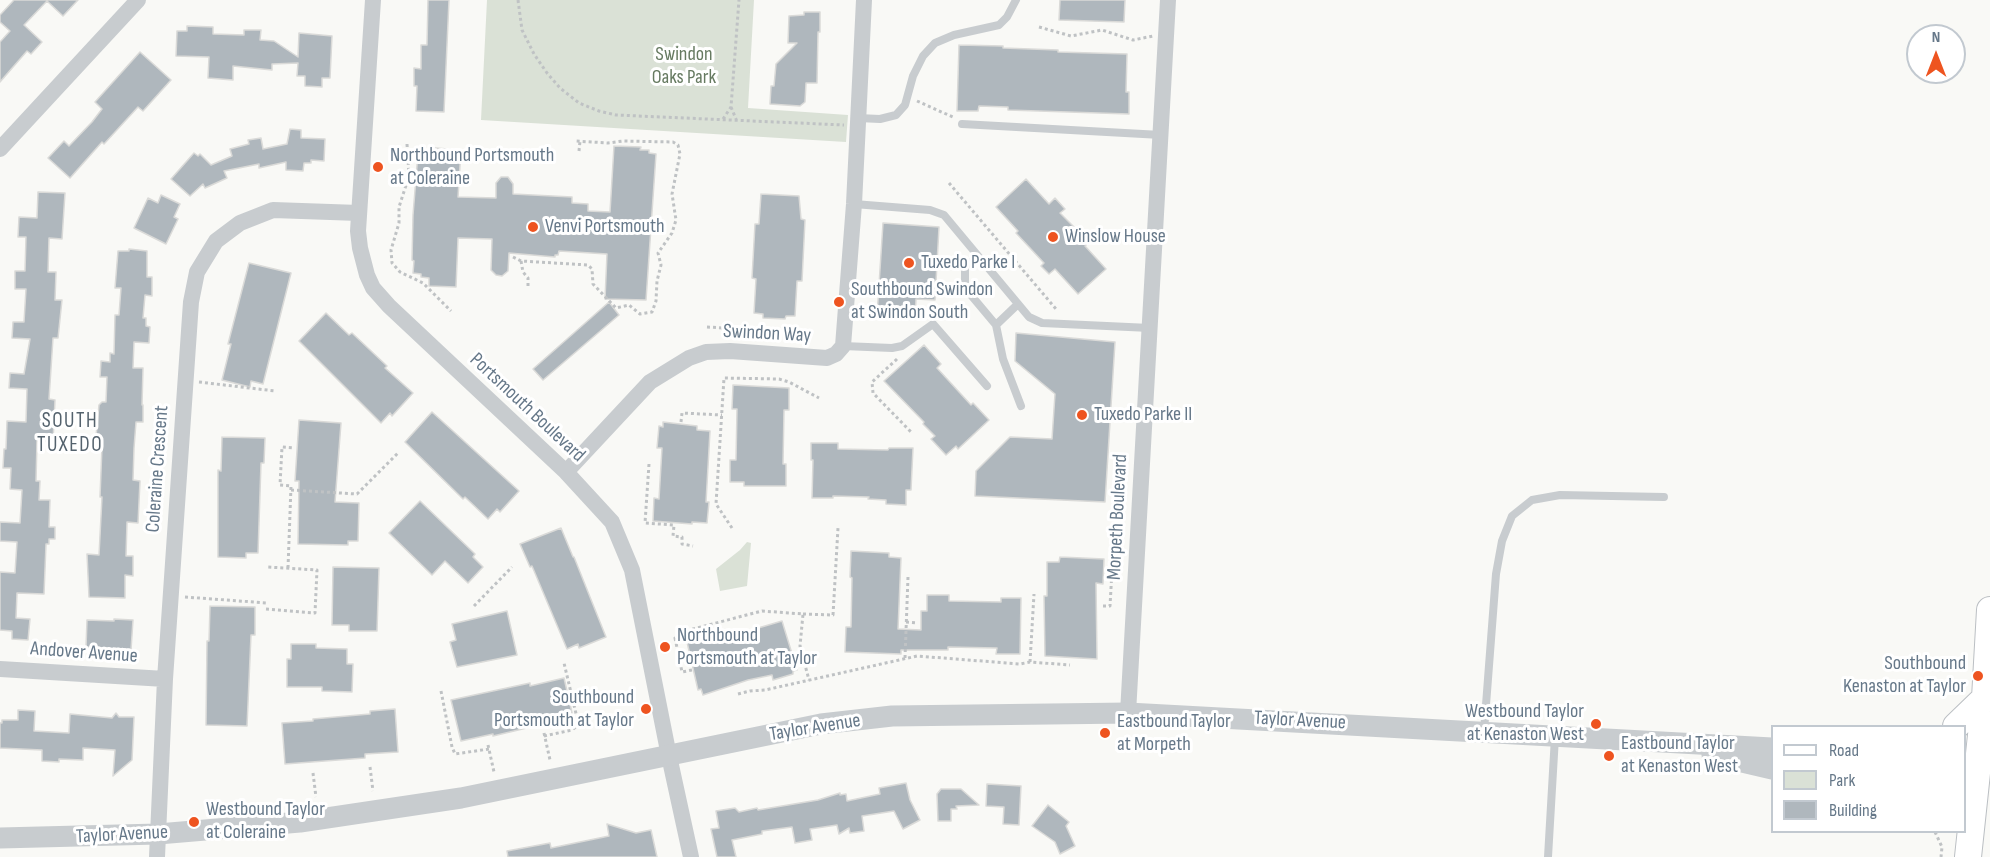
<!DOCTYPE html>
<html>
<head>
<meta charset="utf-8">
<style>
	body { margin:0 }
	#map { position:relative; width:1990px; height:857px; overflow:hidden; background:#f9f9f6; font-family:"Sofia Sans Condensed",sans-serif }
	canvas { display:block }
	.legend { position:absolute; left:1771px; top:725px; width:195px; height:108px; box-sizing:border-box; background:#fff; border:2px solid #c2c9d0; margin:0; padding:8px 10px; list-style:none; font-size:18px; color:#667889 }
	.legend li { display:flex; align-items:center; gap:12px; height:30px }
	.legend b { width:30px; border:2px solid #c2c9d0 }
	.north { position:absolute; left:1906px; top:24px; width:60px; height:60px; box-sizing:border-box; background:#fff; border:2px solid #c2c9d0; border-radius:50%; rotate:0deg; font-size:16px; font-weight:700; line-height:24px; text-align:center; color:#667889 }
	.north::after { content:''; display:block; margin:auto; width:21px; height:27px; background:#ee5420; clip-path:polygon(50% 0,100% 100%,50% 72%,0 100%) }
</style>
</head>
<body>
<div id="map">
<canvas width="1990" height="857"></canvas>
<ul class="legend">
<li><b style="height:8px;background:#fff"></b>Road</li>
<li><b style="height:16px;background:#dae1d6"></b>Park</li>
<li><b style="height:16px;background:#afb7bd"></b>Building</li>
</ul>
<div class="north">N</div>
</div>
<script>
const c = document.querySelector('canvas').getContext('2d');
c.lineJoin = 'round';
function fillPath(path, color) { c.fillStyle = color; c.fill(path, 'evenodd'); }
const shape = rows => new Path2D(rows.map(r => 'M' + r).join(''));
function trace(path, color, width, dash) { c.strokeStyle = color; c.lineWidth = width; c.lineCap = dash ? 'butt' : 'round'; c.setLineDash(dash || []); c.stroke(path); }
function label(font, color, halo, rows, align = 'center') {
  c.font = font + ' "Sofia Sans Condensed",sans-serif'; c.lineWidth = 6; c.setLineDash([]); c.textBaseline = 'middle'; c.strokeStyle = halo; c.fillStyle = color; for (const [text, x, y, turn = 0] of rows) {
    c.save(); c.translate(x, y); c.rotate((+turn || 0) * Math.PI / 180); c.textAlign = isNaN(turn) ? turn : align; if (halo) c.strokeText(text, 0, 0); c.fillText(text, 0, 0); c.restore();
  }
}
fillPath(shape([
	[487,0,754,0,748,108,848,115,846,142,481,120],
	[747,542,751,543,747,586,720,591,716,569,740,550]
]), '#dae1d6');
const building = shape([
	[14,0,78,0,63,16,47,1,24,25,42,42,31,54,27,51,0,82,0,42,10,31,0,22,0,15,14,0],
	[428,0,449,0,444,112,416,111,417,86,414,86,414,68,421,69,421,45,427,45,428,0],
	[1060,0,1125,0,1124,22,1059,20,1060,0],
	[804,12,820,12,820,32,818,32,817,83,806,83,805,102,800,106,770,104,771,86,774,86,776,64,797,43,788,43,789,16,804,15,804,12],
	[187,26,213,27,213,34,244,35,244,30,261,30,260,40,274,41,298,57,299,33,332,36,330,78,322,78,322,87,305,86,305,76,297,76,298,63,272,64,272,70,233,66,233,80,208,78,209,57,176,56,177,31,187,31,187,26],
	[959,45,1003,46,1003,48,1058,50,1058,52,1127,54,1126,92,1129,92,1129,114,1008,110,1008,107,979,106,978,111,957,111,959,45],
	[140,52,171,80,143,111,138,107,104,144,102,142,70,178,48,158,64,141,69,146,92,122,102,109,95,102,140,52],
	[290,129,301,130,301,138,325,139,324,161,311,160,311,163,304,163,303,171,286,170,286,162,259,168,259,164,224,171,227,178,205,188,203,184,190,196,171,179,194,153,198,156,200,154,211,165,232,156,230,149,249,144,248,140,261,138,263,149,287,144,290,129],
	[614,146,641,147,640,150,649,150,649,153,656,154,646,300,605,299,607,254,559,251,558,255,555,255,555,257,509,253,508,271,502,276,496,275,491,270,492,239,458,238,456,287,429,286,429,278,421,277,421,274,413,273,414,261,412,260,413,215,418,153,425,153,426,150,435,150,435,148,461,150,458,197,496,198,496,183,501,177,508,177,513,184,513,194,572,197,572,203,588,204,588,211,610,212,614,146],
	[1026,179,1049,204,1055,198,1065,209,1060,213,1079,232,1081,230,1090,241,1085,246,1106,269,1078,294,1055,269,1049,274,1041,266,1044,263,1016,233,1018,231,996,207,1026,179],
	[38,192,65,193,62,239,49,238,48,272,56,272,55,300,62,300,58,338,53,338,49,399,55,400,53,442,37,441,36,481,40,481,39,500,50,500,49,527,55,527,55,539,49,539,49,544,46,544,44,594,17,593,16,618,30,619,28,640,12,639,12,631,0,630,0,572,15,573,17,542,0,541,0,522,20,523,22,490,10,489,11,468,3,468,4,449,6,449,7,421,26,422,27,389,9,388,10,373,24,374,30,339,12,338,13,322,24,322,26,289,15,289,15,271,25,271,26,237,18,237,19,217,37,218,38,192],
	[761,194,799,196,801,219,805,220,802,281,797,281,795,316,786,316,785,319,763,318,763,314,754,313,756,279,752,278,755,224,759,224,761,194],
	[161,195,180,204,174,217,178,219,166,244,134,228,148,198,158,203,161,195],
	[883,223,939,227,935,300,916,299,915,319,877,316,883,223],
	[129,249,147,251,147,277,152,277,152,296,145,295,143,318,146,318,146,326,150,327,149,343,134,342,133,368,143,368,142,405,143,405,143,422,136,422,134,448,133,480,140,481,138,523,127,522,126,556,133,556,133,576,125,575,125,598,89,597,87,554,99,555,102,497,100,497,102,446,99,444,100,437,96,436,99,405,102,402,106,402,107,377,100,377,101,361,110,362,110,353,114,354,115,315,119,315,121,288,115,288,118,251,129,251,129,249],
	[249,263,291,273,263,384,251,381,250,387,222,380,231,344,228,344,249,263],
	[609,302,619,315,543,380,533,369,609,302],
	[326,313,349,335,352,333,387,366,385,368,413,393,392,416,390,413,381,423,299,341,326,313],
	[1016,333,1115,342,1105,502,975,496,976,471,1010,437,1052,439,1055,394,1015,361,1016,333],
	[924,345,941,364,937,368,971,405,973,403,989,420,958,449,956,446,946,455,931,439,935,436,923,424,924,422,884,381,924,345],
	[733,385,789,388,789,410,784,410,783,464,786,464,786,486,744,486,744,482,730,482,730,460,736,460,737,409,732,409,733,385],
	[432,412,519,491,500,512,497,509,488,519,465,497,463,499,405,442,432,412],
	[299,420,341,423,335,502,359,503,358,541,348,541,348,545,298,544,299,481,295,481,299,420],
	[663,422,697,426,697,430,710,431,706,502,709,502,707,523,692,522,692,524,653,521,654,498,659,499,662,448,657,448,659,426,663,427,663,422],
	[222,437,265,438,264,463,261,463,258,553,246,553,246,558,218,557,218,470,221,471,222,437],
	[811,443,838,443,838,449,888,450,889,448,913,448,911,490,906,490,906,505,886,504,886,500,868,499,869,497,833,496,833,498,812,498,813,460,811,460,811,443],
	[420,501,475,554,473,557,483,567,468,583,445,561,432,575,389,533,420,501],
	[561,528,573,557,574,557,606,637,579,648,578,644,567,649,532,566,530,567,520,544,561,528],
	[851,551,889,553,889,557,901,558,898,629,921,630,921,611,927,611,927,595,949,595,949,601,1001,602,1001,598,1021,598,1020,654,996,654,997,648,948,647,948,650,901,650,901,654,845,652,846,627,851,627,852,578,850,577,851,551],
	[1060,557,1104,559,1103,584,1096,583,1097,659,1045,656,1044,596,1047,596,1047,562,1059,562,1060,557],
	[333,567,379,568,377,631,349,631,349,625,332,625,333,567],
	[210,606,255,607,255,635,251,635,247,726,206,725,207,641,209,641,210,606],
	[507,611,517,655,457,667,450,642,456,640,452,624,507,611],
	[114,619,133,620,131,650,86,647,87,620,114,621,114,619],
	[782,621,797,670,793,671,793,674,773,680,772,675,748,680,703,695,701,689,698,690,687,642,712,635,714,641,782,621],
	[291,644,316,644,316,648,347,649,347,664,353,664,352,692,322,691,322,687,287,687,287,659,291,659,291,644],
	[564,678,573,717,493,736,493,734,461,741,451,700,530,683,530,686,564,678],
	[395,709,398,752,365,754,365,758,285,764,282,723,313,721,313,719,370,714,370,711,395,709],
	[18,710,35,711,34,731,69,733,70,714,112,718,116,713,119,717,134,717,132,760,113,776,115,750,83,748,83,760,59,759,59,762,42,761,42,750,0,748,0,723,2,723,2,720,18,720,18,710],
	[906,783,910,800,920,820,903,829,894,811,862,816,864,831,850,833,849,828,839,834,837,825,810,829,812,840,795,843,792,827,762,831,762,834,732,840,736,857,717,857,711,829,719,828,716,811,735,808,739,812,757,808,758,810,818,800,840,793,840,795,846,794,847,801,880,794,879,788,906,783],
	[987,784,1021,786,1019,825,1003,824,1004,807,986,806,987,784],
	[941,789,961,789,979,805,956,806,957,809,951,809,951,821,938,821,937,794,941,789],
	[1048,805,1069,822,1066,826,1075,846,1060,854,1055,842,1032,826,1048,805],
	[607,824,636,833,651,830,657,857,508,857,507,851,550,843,551,848,609,836,607,824]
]);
fillPath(building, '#afb7bd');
trace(building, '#dadad8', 1.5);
const primary = shape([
	[1956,726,1985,698],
	[1968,857,1985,698,1990,610]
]);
trace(primary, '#bbbfc3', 28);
trace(shape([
	[518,0,522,30,534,54,547,73,560,88,579,103,599,111,616,115,844,125],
	[1039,27,1071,36,1102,30,1133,40,1153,36],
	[917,101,955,118],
	[731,107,736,119],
	[723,119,731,107,739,0],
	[407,144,409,176,399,207,399,223,391,250,392,263,400,272,423,283,451,311],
	[579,151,580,141],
	[949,183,1056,309],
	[513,257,521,261,588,265,592,269,593,284,616,308,629,305,640,314,652,312,656,301,657,281,661,265,658,253,672,233,676,220,672,194,680,154,678,145,673,142,623,141,608,143,575,141],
	[521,261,523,272,528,278,528,288],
	[707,327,775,331],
	[897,359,872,382,873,393,911,432],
	[199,382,275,391],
	[681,422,682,413,722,415],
	[649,464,645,523,674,525,673,536,682,537,682,544,693,546],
	[291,490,357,494,399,452],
	[732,528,716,504,724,378,779,379,789,382,819,398],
	[288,568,291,486,280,485,282,447,294,448],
	[185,597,267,603],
	[474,606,512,567],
	[1103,606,1110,606,1114,535],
	[266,609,315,613,317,570,268,567],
	[803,614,833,615,838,528],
	[906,622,918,623],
	[905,658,908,577],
	[1030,662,1034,594],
	[692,670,682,672,675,638,687,635,689,630,762,611,803,614,800,646,809,680],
	[441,691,452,747,455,754,489,749],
	[738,694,750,691,765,690,917,656,1020,664,1030,662,1070,665],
	[544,733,550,760],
	[544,736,572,730,577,726,578,722,564,663],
	[488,745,494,772],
	[370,767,373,791],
	[313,773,316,797],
	[1935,832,1942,847,1941,857]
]), '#bfc2c4', 3, [3, 3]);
trace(shape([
	[858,118,880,119,896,115,905,105,913,76,923,56,935,43,954,35,999,25,1007,17,1016,0],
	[962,124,1161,135],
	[854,204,930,210,944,215,1029,317,1042,323,1150,328],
	[978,257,965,266,965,288,996,325,1003,359,1021,406],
	[996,325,1018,304],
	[843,346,892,348,902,346,933,324,987,386],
	[1484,731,1496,574,1502,541,1512,516,1532,500,1560,495,1664,497],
	[1548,857,1555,737]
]), '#c8cccf', 8);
trace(shape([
	[373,0,358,231,360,248,367,275,373,288,389,306,566,472,612,522,632,570,669,756,691,857],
	[0,149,138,0],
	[566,472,650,382,689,358,706,352,730,351,827,358,836,354,843,346,854,204,864,0],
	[0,669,165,679],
	[1128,713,1168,0],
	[157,857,165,679,191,302,197,272,216,241,240,223,273,210,359,213]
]), '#c8cccf', 16);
trace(shape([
	[1712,755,1772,769],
	[0,838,158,834,300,822,461,798,821,724,892,716,1128,713,1772,748]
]), '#c8cccf', 21);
trace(primary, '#fff', 26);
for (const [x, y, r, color] of [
	[378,167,6,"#ee5420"],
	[533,227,6,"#ee5420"],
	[1053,237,6,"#ee5420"],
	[909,263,6,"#ee5420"],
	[839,302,6,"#ee5420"],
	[1082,415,6,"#ee5420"],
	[665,647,6,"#ee5420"],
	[1978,676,6,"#ee5420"],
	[646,709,6,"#ee5420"],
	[1596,724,6,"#ee5420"],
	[1105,733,6,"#ee5420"],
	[1609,756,6,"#ee5420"],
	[194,822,6,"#ee5420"]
]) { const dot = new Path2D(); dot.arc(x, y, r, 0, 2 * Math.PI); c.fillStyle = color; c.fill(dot); trace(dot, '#fff', 2); }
label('20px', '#667a61', '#fff', [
	["Swindon",684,55],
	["Oaks Park",684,78]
]);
label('20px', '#667889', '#fff', [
	["Northbound Portsmouth",390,156],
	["at Coleraine",390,179],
	["Venvi Portsmouth",545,227],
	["Winslow House",1065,237],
	["Tuxedo Parke I",921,263],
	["Southbound Swindon",851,290],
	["at Swindon South",851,313],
	["Tuxedo Parke II",1094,415],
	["Northbound",677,636],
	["Portsmouth at Taylor",677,659],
	["Southbound",1966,664,"right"],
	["Kenaston at Taylor",1966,687,"right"],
	["Southbound",634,698,"right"],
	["Portsmouth at Taylor",634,721,"right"],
	["Westbound Taylor",1584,712,"right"],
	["at Kenaston West",1584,735,"right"],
	["Eastbound Taylor",1117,722],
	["at Morpeth",1117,745],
	["Eastbound Taylor",1621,744],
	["at Kenaston West",1621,767],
	["Westbound Taylor",206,810],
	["at Coleraine",206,833]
], 'left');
label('20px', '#667889', '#fff', [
	["Swindon Way",767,334,3],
	["Portsmouth Boulevard",527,408,43],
	["Coleraine Crescent",158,469,-86],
	["Morpeth Boulevard",1118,517,-87],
	["Andover Avenue",84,653,4],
	["Taylor Avenue",1300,721,3],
	["Taylor Avenue",815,728,-9],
	["Taylor Avenue",122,835,-3]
]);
c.letterSpacing = '1.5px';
label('21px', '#54626d', '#fff', [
	["SOUTH",70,422],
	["TUXEDO",70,446]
]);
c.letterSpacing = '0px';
</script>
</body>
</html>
